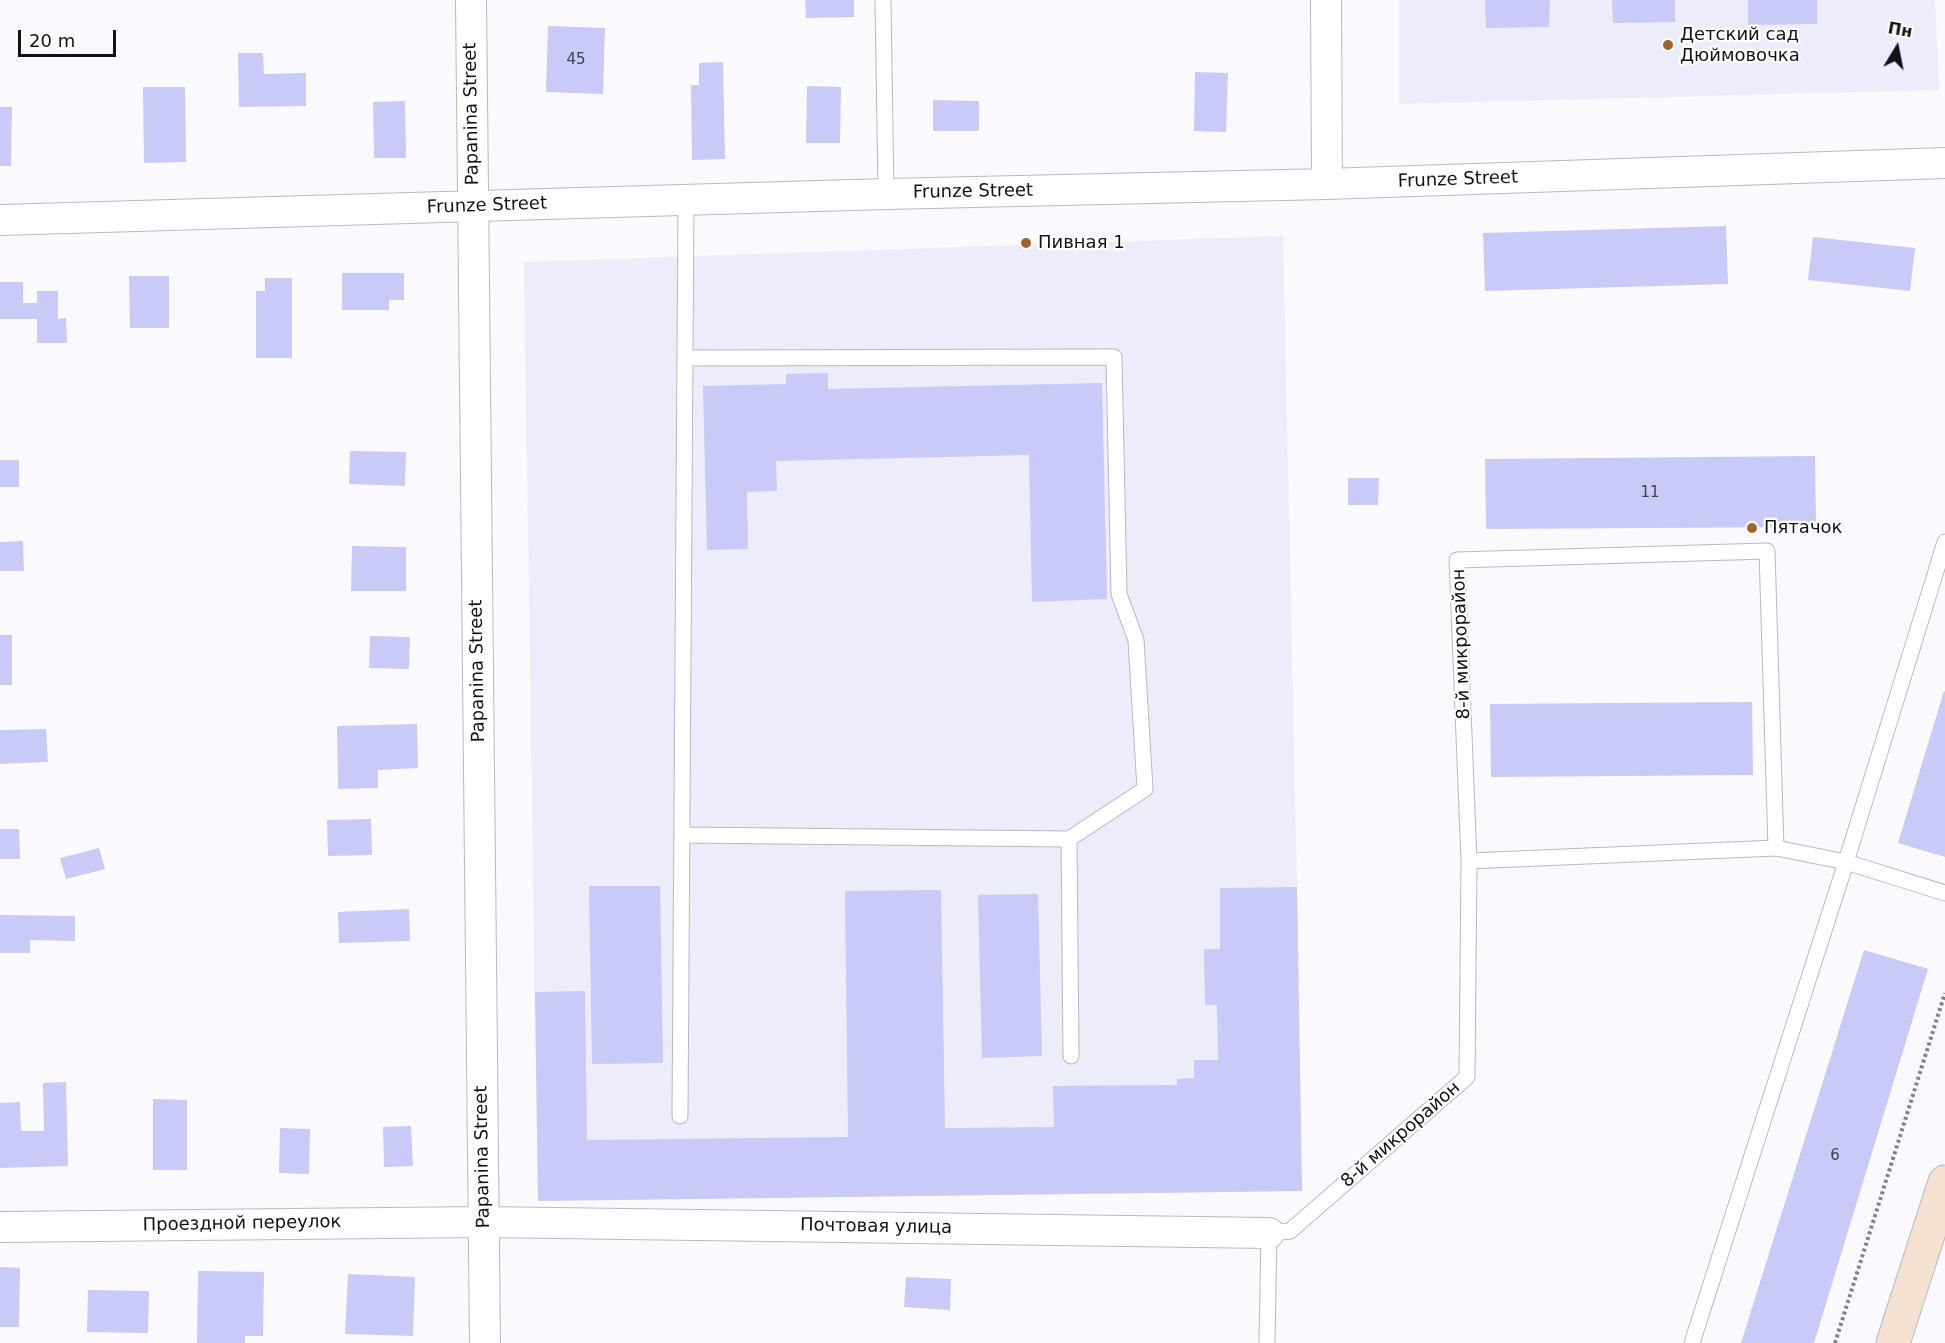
<!DOCTYPE html>
<html>
<head>
<meta charset="utf-8">
<style>
	body { margin:0 }
	#map { position:relative; width:1945px; height:1343px; overflow:hidden; background:#fafafe; font-family:"DejaVu Sans",sans-serif }
	canvas { display:block }
	.north { position:absolute; left:1867px; top:18px; width:60px; height:60px; -webkit-text-stroke:4px #fff; paint-order:stroke; rotate:10deg; font-size:16px; font-weight:700; line-height:24px; text-align:center; color:#121215 }
	.north::after { content:''; display:block; margin:auto; width:21px; height:27px; background:#121215; clip-path:polygon(50% 0,100% 100%,50% 72%,0 100%) }
	.scale { position:absolute; left:18px; top:30px; width:98px; height:27px; box-sizing:border-box; border:3px solid #121215; border-top:0; padding-left:8px; font-size:18px; line-height:21px; white-space:nowrap; color:#121215; -webkit-text-stroke:4px #fff; paint-order:stroke }
</style>
</head>
<body>
<div id="map">
<canvas width="1945" height="1343"></canvas>
<div class="north">Пн</div>
<div class="scale">20 m</div>
</div>
<script>
const c = document.querySelector('canvas').getContext('2d');
c.lineJoin = 'round';
function fillPath(path, color) { c.fillStyle = color; c.fill(path, 'evenodd'); }
const shape = rows => new Path2D(rows.map(r => 'M' + r).join(''));
function trace(path, color, width, dash) { c.strokeStyle = color; c.lineWidth = width; c.lineCap = dash ? 'butt' : 'round'; c.setLineDash(dash || []); c.stroke(path); }
function label(font, color, halo, rows, align = 'center') {
  c.font = font + ' "DejaVu Sans",sans-serif'; c.lineWidth = 4.5; c.setLineDash([]); c.textBaseline = 'middle'; c.strokeStyle = halo; c.fillStyle = color; for (const [text, x, y, turn = 0] of rows) {
    c.save(); c.translate(x, y); c.rotate((+turn || 0) * Math.PI / 180); c.textAlign = isNaN(turn) ? turn : align; if (halo) c.strokeText(text, 0, 0); c.fillText(text, 0, 0); c.restore();
  }
}
fillPath(shape([
	[1399,0,1935,0,1939,90,1399,104],
	[1283,236,1297,887,1302,1191,538,1201,524,262]
]), '#ececfa');
fillPath(shape([
	[805,0,854,0,854,17,806,18],
	[1485,0,1550,0,1549,27,1486,28],
	[1612,0,1675,0,1675,22,1613,23],
	[1748,0,1817,0,1817,24,1748,25],
	[548,26,605,28,603,94,546,92],
	[238,53,263,53,264,74,306,73,306,106,239,107],
	[723,62,725,159,692,160,691,85,699,85,699,63],
	[1195,72,1228,73,1226,132,1194,131],
	[807,86,841,87,840,143,806,143],
	[143,87,185,87,186,162,144,163],
	[933,100,979,101,979,131,933,131],
	[405,101,406,158,374,158,373,102],
	[0,107,12,107,11,166,0,166],
	[1726,226,1728,284,1485,291,1483,233],
	[1813,237,1915,248,1910,291,1808,280],
	[342,273,404,273,404,300,389,300,389,310,342,310],
	[129,276,169,276,169,328,130,328],
	[265,278,292,278,292,358,256,358,256,291,265,291],
	[0,282,23,282,23,303,37,303,37,291,58,291,58,319,66,318,67,343,37,343,37,319,0,319],
	[828,373,828,389,1102,383,1107,599,1032,602,1029,455,776,461,777,491,747,492,748,549,707,550,703,386,786,384,786,374],
	[350,451,406,452,405,486,349,484],
	[1815,456,1816,527,1486,529,1485,459],
	[0,460,19,460,19,487,0,487],
	[1348,478,1379,478,1378,505,1348,505],
	[23,541,24,571,0,571,0,542],
	[352,546,406,547,406,591,351,591],
	[0,635,12,635,12,685,0,685],
	[370,636,410,637,409,669,369,668],
	[1944,691,1945,692,1945,857,1898,843],
	[1752,702,1753,775,1491,777,1490,704],
	[417,724,418,768,378,770,378,788,338,789,337,726],
	[46,729,48,762,0,764,0,730],
	[371,819,372,855,328,856,327,820],
	[0,829,19,829,20,859,0,859],
	[99,848,105,869,66,879,60,858],
	[589,886,660,886,663,1063,592,1064],
	[1297,887,1302,1191,538,1201,535,992,585,991,587,1140,848,1137,845,891,941,890,945,1128,1054,1127,1053,1086,1177,1085,1177,1079,1194,1078,1194,1060,1218,1060,1217,1005,1205,1005,1204,949,1220,949,1220,888],
	[1038,894,1042,1056,982,1058,978,895],
	[409,909,410,941,339,943,338,912],
	[0,915,75,916,75,941,30,940,30,953,0,953],
	[1864,950,1928,969,1814,1343,1741,1343],
	[66,1082,68,1166,0,1168,0,1103,20,1102,21,1131,44,1131,43,1083],
	[153,1099,187,1100,187,1170,153,1170],
	[411,1126,413,1166,384,1167,383,1127],
	[280,1128,310,1129,309,1174,279,1173],
	[0,1267,20,1268,19,1327,0,1327],
	[198,1271,264,1272,263,1336,245,1336,245,1343,197,1343],
	[348,1274,415,1277,413,1336,345,1334],
	[906,1277,951,1279,950,1310,904,1307],
	[88,1290,149,1291,148,1333,87,1332]
]), '#c9caf7');
const service = shape([
	[883,0,886,194],
	[682,835,1069,839,1145,789,1136,640,1119,594,1114,357,685,358],
	[1069,839,1071,1056],
	[1469,861,1776,848,1846,862,1945,893],
	[680,1116,686,200],
	[1267,1343,1269,1233,1290,1231,1467,1077,1469,861,1457,560,1767,551,1776,848],
	[1692,1343,1846,862,1945,542]
]);
const minor = shape([
	[471,0,485,1343],
	[1326,0,1327,184],
	[0,220,886,194,1327,184,1945,163],
	[0,1227,483,1222,1269,1233]
]);
const secondary = shape([
	[1893,1343,1945,1182]
]);
trace(service, '#b9b9c0', 17);
trace(minor, '#b9b9c0', 32);
trace(secondary, '#b9b9c0', 35);
trace(shape([
	[1835,1343,1945,993]
]), '#828286', 4, [3, 3]);
trace(service, '#fff', 15);
trace(minor, '#fff', 30);
trace(secondary, '#f4e1d1', 33);
for (const [x, y, r, color] of [
	[1668,45,6,"#a2622b"],
	[1026,243,6,"#a2622b"],
	[1752,528,6,"#a2622b"]
]) { const dot = new Path2D(); dot.arc(x, y, r, 0, 2 * Math.PI); c.fillStyle = color; c.fill(dot); trace(dot, '#fff', 2); }
label('15px', '#40404e', null, [
	["45",576,60],
	["11",1650,493],
	["6",1835,1156]
]);
label('18px', '#121215', '#fff', [
	["Детский сад",1680,35],
	["Дюймовочка",1680,56],
	["Пивная 1",1038,243],
	["Пятачок",1764,528]
], 'left');
label('18px', '#121215', '#fff', [
	["Papanina Street",472,114,-91],
	["Frunze Street",1458,180,-2],
	["Frunze Street",973,192,-1],
	["Frunze Street",487,206,-2],
	["8-й микрорайон",1462,644,-92],
	["Papanina Street",478,671,-91],
	["8-й микрорайон",1401,1135,-41],
	["Papanina Street",483,1157,-91],
	["Проездной переулок",242,1224,-1],
	["Почтовая улица",876,1227,1]
]);
</script>
</body>
</html>
